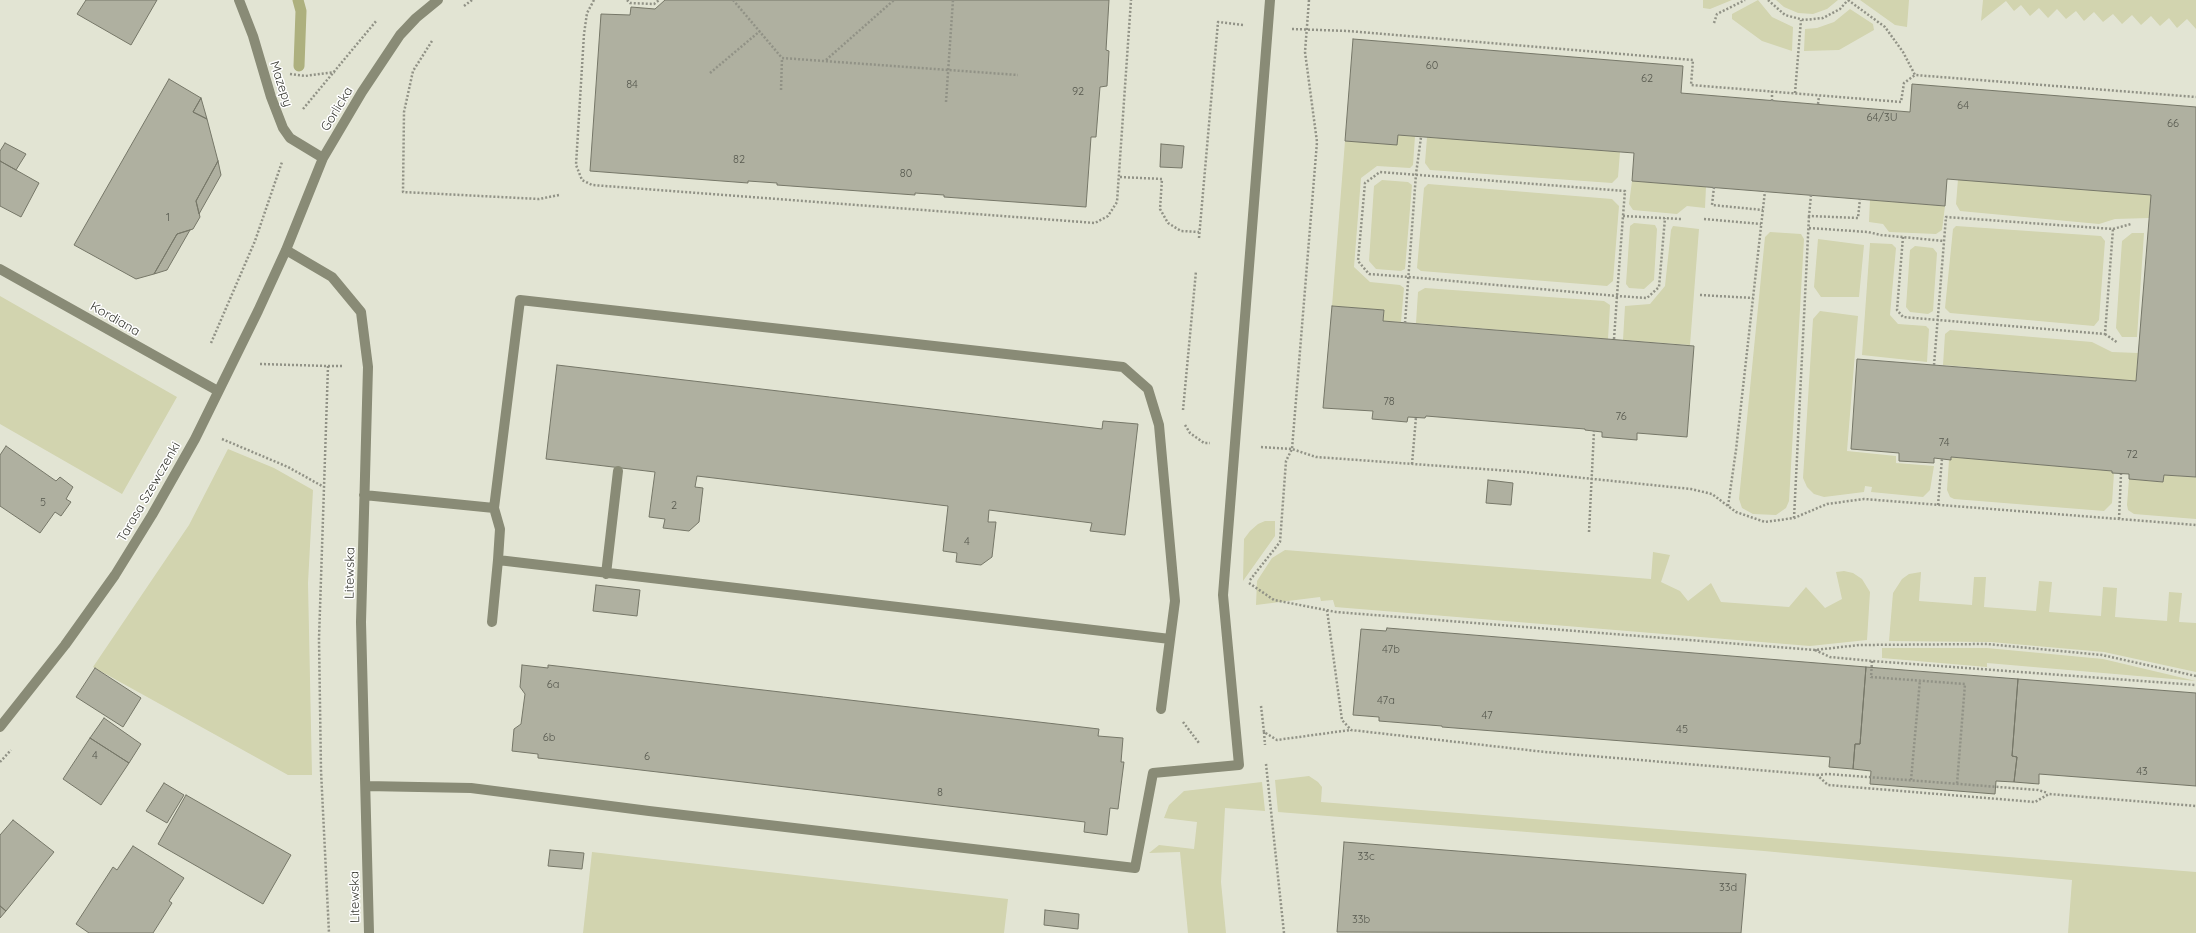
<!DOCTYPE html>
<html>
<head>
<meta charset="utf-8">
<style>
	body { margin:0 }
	canvas { display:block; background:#e2e4d3 }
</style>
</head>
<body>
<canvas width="2196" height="933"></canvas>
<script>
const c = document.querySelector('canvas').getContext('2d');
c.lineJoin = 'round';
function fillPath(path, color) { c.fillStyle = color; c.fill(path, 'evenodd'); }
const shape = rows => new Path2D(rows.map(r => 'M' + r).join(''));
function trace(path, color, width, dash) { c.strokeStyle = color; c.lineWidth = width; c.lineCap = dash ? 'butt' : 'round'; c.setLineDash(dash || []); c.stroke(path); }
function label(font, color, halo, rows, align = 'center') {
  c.font = font + ' Quicksand,sans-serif'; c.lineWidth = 3; c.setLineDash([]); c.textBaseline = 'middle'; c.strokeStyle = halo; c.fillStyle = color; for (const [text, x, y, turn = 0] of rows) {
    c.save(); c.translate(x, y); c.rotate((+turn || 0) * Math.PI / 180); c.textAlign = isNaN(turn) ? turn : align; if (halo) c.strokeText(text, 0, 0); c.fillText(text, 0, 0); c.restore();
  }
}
fillPath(shape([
	[1703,0,1732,0,1710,9,1703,8],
	[1758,0,1772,17,1793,27,1792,51,1762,41,1732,19,1732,14],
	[1776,0,1838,0,1827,9,1813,14,1798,13,1784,7],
	[1860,0,1909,0,1907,27,1895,25],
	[1983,0,2196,0,2196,29,2187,19,2177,28,2169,18,2160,26,2151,16,2141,25,2132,15,2122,24,2113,14,2103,22,2094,12,2084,21,2076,11,2066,19,2057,9,2048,18,2039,8,2030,16,2021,5,2014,11,2006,1,1981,21],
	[1850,9,1873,24,1874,30,1839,50,1804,51,1805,29,1817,28,1834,22],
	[1398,135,1415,136,1413,165,1410,168,1377,166,1361,178,1354,267,1370,282,1400,285,1404,288,1401,322,1383,321,1384,310,1332,306,1345,141],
	[1427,137,1620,152,1618,177,1612,183,1430,170,1425,163],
	[1958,179,2151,195,2149,218,2115,219,2099,224,1960,211,1956,204],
	[1382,180,1408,182,1412,185,1405,269,1401,271,1376,269,1369,261,1374,186],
	[1632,181,1706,187,1705,208,1687,206,1677,214,1633,210,1629,204],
	[1428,184,1612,199,1619,206,1613,281,1607,286,1421,271,1417,268,1424,188],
	[1870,200,1945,206,1942,230,1936,234,1889,232,1883,224,1869,222],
	[1634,223,1655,225,1657,229,1654,280,1644,289,1629,288,1626,284,1630,226],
	[1673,226,1699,229,1690,345,1623,340,1625,306,1650,304,1665,286,1671,230],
	[1956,226,2101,236,2105,241,2099,320,2094,326,1950,313,1945,308,1953,229],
	[1770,232,1801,234,1804,239,1789,501,1786,508,1776,515,1753,514,1742,508,1739,499,1765,237],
	[2132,233,2144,233,2137,337,2122,337,2116,328,2122,241],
	[1818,239,1864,245,1859,297,1821,297,1814,287],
	[1870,243,1892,244,1896,248,1890,315,1898,324,1926,326,1929,329,1927,362,1862,355],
	[1915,246,1933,248,1937,253,1933,311,1928,314,1910,312,1906,307,1910,250],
	[1425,288,1604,301,1610,305,1608,339,1416,323,1418,292],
	[0,296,177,397,122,494,0,424],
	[1820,311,1858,316,1847,451,1896,456,1896,463,1934,466,1930,490,1923,497,1871,492,1872,487,1865,486,1864,492,1824,497,1814,494,1807,487,1803,478,1813,319],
	[1950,330,2092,342,2112,352,2138,353,2136,381,1943,365,1945,334],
	[228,449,274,468,313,490,308,583,312,775,288,775,93,667,189,525],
	[1951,457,2112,471,2114,473,2112,503,2104,511,1954,499,1950,497,1947,490,1949,460],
	[2164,475,2196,477,2196,519,2134,514,2128,510,2127,505,2129,479,2163,482],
	[1265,521,1275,521,1275,536,1243,581,1244,539,1250,531,1258,524],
	[1285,550,1651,579,1653,552,1670,555,1661,582,1680,591,1688,601,1711,583,1721,602,1789,607,1806,587,1825,608,1842,599,1836,572,1844,571,1853,573,1862,579,1870,592,1867,640,1810,646,1335,607,1333,600,1321,601,1320,597,1256,605,1257,581,1272,558],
	[1921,572,1919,601,1972,605,1974,577,1986,577,1984,607,2036,611,2039,581,2052,582,2049,612,2101,616,2103,587,2117,588,2115,617,2167,621,2169,592,2182,593,2179,622,2196,623,2196,672,2104,652,1991,642,1889,641,1893,593,1902,579,1909,574],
	[1882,648,1987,648,2103,659,2196,681,1987,663,1987,667,1882,658],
	[1309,776,1318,782,1322,787,1321,802,2196,872,2196,933,2068,933,2072,880,1764,851,1278,812,1275,780],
	[1262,782,1265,811,1225,808,1221,882,1226,933,1188,933,1180,852,1149,853,1159,845,1194,849,1197,822,1164,818,1169,805,1184,791],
	[592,852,1008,899,1004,933,583,933]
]), '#d2d4af');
trace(shape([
	[298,0,301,11,299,66]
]), '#adb07e', 11);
const building = shape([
	[86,0,157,0,131,45,77,14,86,0],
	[665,0,1109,0,1106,50,1109,51,1107,86,1100,87,1096,137,1091,137,1086,207,944,197,944,195,915,193,915,195,777,185,777,183,748,181,748,183,590,171,601,14,630,15,631,7,655,9,665,0],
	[1353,39,1683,66,1681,93,1910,112,1912,84,2196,107,2196,477,2164,475,2163,482,2129,479,2129,474,2112,473,2112,471,1951,457,1951,460,1934,458,1934,463,1899,461,1899,453,1851,449,1857,359,2136,381,2151,195,1947,179,1945,206,1632,181,1634,153,1398,135,1397,145,1345,141,1353,39],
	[169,79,201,98,193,112,207,119,218,161,196,201,200,217,193,229,177,234,154,274,136,279,74,245,169,79],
	[201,98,207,119,193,112,201,98],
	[5,143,26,154,16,170,0,161,0,151,5,143],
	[1161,144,1184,146,1182,168,1160,167,1161,144],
	[0,161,39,183,21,217,0,206,0,161],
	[218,161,221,175,199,214,196,201,218,161],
	[190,230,167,270,154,274,177,234,190,230],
	[1332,306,1384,310,1383,321,1694,346,1687,437,1637,433,1637,440,1602,437,1602,432,1585,430,1585,429,1426,416,1425,418,1408,417,1407,422,1372,419,1373,411,1323,408,1332,306],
	[557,365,1102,429,1103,421,1138,424,1125,535,1090,531,1092,523,989,510,988,522,996,522,992,557,981,565,956,562,957,553,943,551,948,506,697,476,695,487,703,488,699,522,689,531,663,528,665,519,649,517,655,472,546,459,557,365],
	[6,446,56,481,60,477,73,487,66,499,71,502,61,516,55,512,40,533,0,506,0,455,6,446],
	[1488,480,1513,483,1511,505,1486,503,1488,480],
	[596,585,640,590,637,616,593,611,596,585],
	[1387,628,1866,667,1860,744,1855,744,1853,769,1829,767,1830,757,1442,727,1442,726,1379,721,1379,717,1353,715,1361,629,1386,631,1387,628],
	[522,665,548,668,548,665,1099,729,1098,736,1123,738,1121,762,1124,762,1118,809,1110,808,1107,835,1084,832,1085,822,538,758,538,754,512,751,514,729,521,724,525,694,520,687,522,665],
	[1866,667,2018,679,2012,756,2017,757,2014,782,1996,781,1995,794,1870,784,1871,771,1853,769,1855,744,1860,744,1866,667],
	[95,668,141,698,123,727,76,697,95,668],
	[2018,679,2196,693,2196,786,2039,774,2039,784,2014,782,2017,757,2012,756,2018,679],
	[104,718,141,744,129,763,90,738,104,718],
	[90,738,129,763,101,805,63,779,90,738],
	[164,783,184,795,167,823,146,811,164,783],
	[186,795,291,855,263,904,158,844,186,795],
	[13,820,54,852,6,911,0,906,0,835,13,820],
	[1344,842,1746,874,1741,933,1337,932,1344,842],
	[133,846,184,878,169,901,172,903,153,933,89,933,76,924,113,867,117,870,133,846],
	[550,850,584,853,582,869,548,866,550,850],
	[0,906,6,911,0,918,0,906],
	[1045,910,1079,914,1078,929,1044,925,1045,910]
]);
fillPath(building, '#afb0a0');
trace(building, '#767768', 1);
trace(shape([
	[594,0,587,13,584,34,576,165,582,180,592,185,1095,223,1108,216,1117,202,1131,0],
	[627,0,630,3,654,4,659,0],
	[733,0,782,58,1018,75],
	[1768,0,1785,15,1804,20,1823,18,1840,9,1848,0],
	[1848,0,1885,27,1903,52,1915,75,2196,97],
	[464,6,472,0],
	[1714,23,1717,14,1745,0],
	[1292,29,1348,31,1693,60,1691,85,1901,102,1904,83,1915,75],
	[432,41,413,71,404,112,403,192,539,199,559,195],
	[826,60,894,0],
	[710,73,760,31],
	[290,74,305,76,335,72],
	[781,90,782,58],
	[1795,93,1801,20],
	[1772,101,1772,91],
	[946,102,953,0],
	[1818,104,1819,96],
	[303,109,377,20],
	[1120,177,1162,179,1160,209,1168,223,1181,231,1199,232],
	[1714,187,1712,205,1763,210],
	[1811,195,1809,216,1858,218,1860,199],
	[1623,216,1681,219],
	[1704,219,1761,224],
	[1809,228,1868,232,1881,235,1944,241],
	[1903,237,1897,310,1903,317,2105,334,2113,229],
	[1199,238,1218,22,1243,25],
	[1700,295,1753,298],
	[1405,323,1416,174,1421,137],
	[2105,334,2118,343],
	[1614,339,1617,296,1623,216,1625,191,1380,172,1365,183,1358,261,1369,274,1409,277,1617,296,1647,298,1659,287,1665,218],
	[211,343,255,241,282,162],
	[260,364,328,366,319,639,321,771,329,933],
	[1934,365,1946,217,2113,229,2131,224],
	[328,366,343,366],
	[1183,410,1196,271],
	[1185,425,1190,433,1204,443,1210,443],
	[222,439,288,467,322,486],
	[1261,447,1292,449,1316,457,1525,472,1691,489,1712,494,1736,512,1765,522,1794,518,1827,504,1864,499,2196,525],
	[1412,464,1416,417],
	[1938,505,1942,459],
	[1728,506,1736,450,1765,191],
	[1794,518,1809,216],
	[2119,519,2121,474],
	[1589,532,1594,431],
	[1250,580,1280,542,1286,461,1292,449,1317,142,1305,52,1309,0],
	[1249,583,1274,600,1336,612,1815,650,1859,645,1987,644,2102,655,2196,676],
	[1327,610,1342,720,1351,730,1545,752,1817,775,1828,785,2035,802,2049,794,2196,806],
	[1815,650,1830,657,1872,661,2196,685],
	[1872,661,1871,677,1965,684,1957,784],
	[1261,706,1264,732,1277,740,1350,730],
	[1183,722,1199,743],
	[1264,732,1265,745],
	[0,762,11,750],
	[1266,764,1284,933],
	[1817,775,1828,774,2038,790,2048,793],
	[1911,780,1920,680]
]), '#919286', 2.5, [2, 2]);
trace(shape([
	[239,0,253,36,271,97,283,128,290,138,323,158],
	[286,250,332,277,361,312,368,367,361,622,369,933],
	[0,269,218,391],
	[364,495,494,508,520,300,1123,367,1148,389,1159,425,1175,601,1170,639,498,560,500,529,494,508],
	[606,574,618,471],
	[492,622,498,560],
	[1161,709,1170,639],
	[0,727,65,645,115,575,152,515,195,439,258,311,286,250,323,158,362,92,400,35,416,18,438,0],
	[366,786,471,788,649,811,1135,868,1153,773,1239,765,1223,595,1270,0]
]), '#898b76', 10);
label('11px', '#56584e', null, [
	["60",1432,66],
	["62",1647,79],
	["84",632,85],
	["92",1078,92],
	["64",1963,106],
	["64/3U",1882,118],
	["66",2173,124],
	["82",739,160],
	["80",906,174],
	["1",168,218],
	["78",1389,402],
	["76",1621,417],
	["74",1944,443],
	["72",2132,455],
	["5",43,503],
	["2",674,506],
	["4",967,542],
	["47b",1391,650],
	["6a",553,685],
	["47a",1386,701],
	["47",1487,716],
	["45",1682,730],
	["6b",549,738],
	["4",95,756],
	["6",647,757],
	["43",2142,772],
	["8",940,793],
	["33c",1366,857],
	["33d",1728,888],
	["33b",1361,920]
]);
label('13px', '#393a33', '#fff', [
	["Mazepy",281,84,72],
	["Gorlicka",337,109,-59],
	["Kordiana",115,319,30],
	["Tarasa Szewczenki",149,492,-60],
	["Litewska",350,573,-89],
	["Litewska",355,897,-91]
]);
</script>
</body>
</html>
